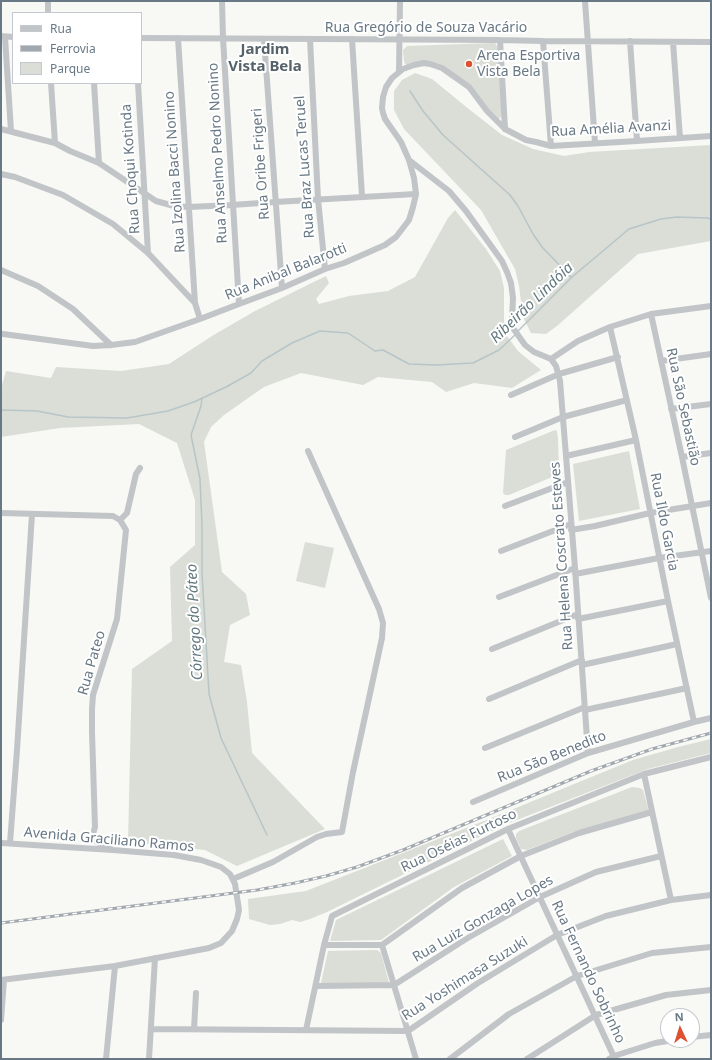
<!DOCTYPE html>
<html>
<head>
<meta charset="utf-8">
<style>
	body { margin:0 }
	#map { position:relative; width:712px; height:1060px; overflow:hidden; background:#f8f8f5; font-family:"Noto Sans",sans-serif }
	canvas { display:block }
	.frame { position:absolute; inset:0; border:2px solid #687985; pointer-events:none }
	.legend { position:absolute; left:12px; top:12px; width:130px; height:72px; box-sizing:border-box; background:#fff; border:1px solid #c3c9ce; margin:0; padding:5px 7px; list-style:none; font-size:12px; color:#687985 }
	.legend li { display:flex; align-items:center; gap:8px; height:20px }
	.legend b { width:20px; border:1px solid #c3c9ce }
	.north { position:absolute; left:660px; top:1008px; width:40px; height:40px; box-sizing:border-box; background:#fff; border:1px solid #c3c9ce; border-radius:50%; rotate:356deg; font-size:11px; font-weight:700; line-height:16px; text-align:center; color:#687985 }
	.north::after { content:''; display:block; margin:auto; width:14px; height:18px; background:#dc5231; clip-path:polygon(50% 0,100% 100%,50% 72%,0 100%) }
</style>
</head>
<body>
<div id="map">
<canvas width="712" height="1060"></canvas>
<div class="frame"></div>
<ul class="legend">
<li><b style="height:5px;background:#c1c5c8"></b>Rua</li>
<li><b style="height:5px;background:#a2a9ae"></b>Ferrovia</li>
<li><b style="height:11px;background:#daded6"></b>Parque</li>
</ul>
<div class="north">N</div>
</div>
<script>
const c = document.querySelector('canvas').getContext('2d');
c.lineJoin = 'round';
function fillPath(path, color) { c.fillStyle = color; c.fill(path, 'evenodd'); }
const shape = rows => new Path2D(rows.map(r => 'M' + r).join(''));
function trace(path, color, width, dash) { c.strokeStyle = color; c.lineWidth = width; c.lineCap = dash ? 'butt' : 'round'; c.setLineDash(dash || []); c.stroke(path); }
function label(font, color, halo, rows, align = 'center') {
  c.font = font + ' "Noto Sans",sans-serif'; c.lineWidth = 4; c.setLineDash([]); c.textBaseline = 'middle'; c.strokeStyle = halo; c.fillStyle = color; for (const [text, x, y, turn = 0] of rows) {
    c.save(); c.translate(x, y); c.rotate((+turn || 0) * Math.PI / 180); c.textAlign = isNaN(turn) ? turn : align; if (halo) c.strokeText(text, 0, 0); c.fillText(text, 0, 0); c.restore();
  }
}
fillPath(shape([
	[492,43,495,43,498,48,502,113,501,117,499,119,441,65,407,65,405,64,404,61,403,50,407,46],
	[415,73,432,79,470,110,502,135,533,149,564,156,589,152,711,145,711,241,638,254,557,326,546,334,531,333,523,317,519,286,515,269,481,210,404,129,394,110,394,91,402,80],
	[455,210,486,249,500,271,504,288,504,332,518,351,541,370,512,388,474,383,446,392,432,382,378,377,363,385,301,373,264,387,224,415,211,427,204,442,222,572,246,594,250,615,230,625,224,662,241,665,247,702,252,753,325,829,237,866,205,850,128,842,132,669,172,641,170,567,195,545,195,500,177,443,139,424,60,428,1,437,1,389,6,371,51,378,56,367,121,371,169,364,212,336,255,311,326,276,329,283,316,299,319,304,349,296,388,291,415,277,448,218],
	[555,430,557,431,558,439,559,473,557,475,509,495,505,495,503,493,506,450],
	[629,451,640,509,579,521,573,464],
	[305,542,334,548,325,588,296,581],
	[711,739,711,753,648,769,504,825,327,912,310,919,300,922,292,920,280,924,270,925,249,919,248,899,306,891,494,817,579,782,633,760,678,747],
	[632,787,640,788,643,790,648,808,648,811,573,832,527,850,521,849,516,838,516,834,519,831],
	[503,839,512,856,454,887,381,940,330,941,336,920],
	[377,950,381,953,389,983,321,983,328,951]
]), '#daded6');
trace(shape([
	[410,91,423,111,443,135,510,195,518,206,533,234,542,247,571,277],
	[518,331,572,277,629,229,661,219,677,217,707,218,711,219],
	[202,398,201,406,191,435,200,479,202,525,202,573,209,694,221,738,267,835],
	[1,410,37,411,68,417,127,418,168,411,194,402,226,387,251,373,262,361,292,343,320,331,348,333,375,351,383,350,409,364,436,365,473,363,499,350,516,334]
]), '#b8c5c8', 1.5);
trace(shape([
	[48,1,48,13],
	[222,1,223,38,239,304],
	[585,1,595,143],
	[1,36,13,37],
	[5,37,11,131],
	[141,38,500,40,543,41,711,42],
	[178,38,195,303],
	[264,39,282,288],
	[310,39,318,199,325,269],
	[352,39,362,196],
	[500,40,505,129],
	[543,41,551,146],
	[630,41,637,141],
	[673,42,680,138],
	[399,72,400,1],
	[51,83,55,143],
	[94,83,99,163],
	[138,83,148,253],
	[1,129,55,143,70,151,99,163,156,201,174,206,189,207,232,205,275,202,416,194],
	[409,160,449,191,466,211,502,261,507,272,511,283,513,298,512,319,513,328,525,345,534,352,551,359],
	[1,174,15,177,63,195,113,224,148,253,195,303,200,319],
	[1,270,38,286,73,309,111,345],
	[651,314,682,457,711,598],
	[610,327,636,440,668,601,694,722],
	[3,334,93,346,111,345,135,342,200,319,239,304,282,288,325,269,344,263,385,245,396,237,406,224,409,220,413,207,416,194,414,178,409,160,401,142,385,119,383,113,382,108,383,97,386,87,392,78,403,69,414,65,424,63,430,64,442,68,469,87,487,111,505,129,526,140,536,142,551,146,637,141,711,136],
	[551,359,556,366,560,381,575,568,588,753],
	[551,359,578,341,610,327,651,314,711,306],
	[661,361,711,354],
	[511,395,559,374,618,357],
	[671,409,711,404],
	[515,437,563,417,627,400],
	[566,456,636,440],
	[682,457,711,453],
	[505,506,568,482],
	[1,513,113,516,120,520],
	[120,520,127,513,136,474,140,468],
	[571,530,595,526,650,513,711,503],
	[501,551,571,524],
	[575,574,659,558,711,551],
	[499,597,575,568],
	[578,619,668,601],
	[492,649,578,614],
	[582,665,677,644],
	[489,699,582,660],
	[585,710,687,688],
	[485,748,585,707],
	[644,774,671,900],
	[473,802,588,753,694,722,711,718],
	[508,829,615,1059],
	[1,843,113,850,174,855,201,860,221,867,230,874,235,884,239,910,237,919,232,931,221,943,209,948,115,966,1,980],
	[10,843,17,750,32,514],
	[111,849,97,842,93,838,93,834,95,827,92,732,92,709,93,695,117,619,126,530,120,520],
	[233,879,273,862,317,837,326,834,342,832,353,772,382,638,383,623,379,609,308,451],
	[324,945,382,945,462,888,521,856,579,833,652,812],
	[382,945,416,1059],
	[316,986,394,985,466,939,540,897,596,872,661,856],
	[1,1020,4,980],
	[151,1029,408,1031,478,983,557,935,606,916,671,900,711,895],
	[194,1029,196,993],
	[306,1030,324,945,332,916,508,829,644,774,711,757],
	[692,1037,711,1035],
	[106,1059,115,966],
	[149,1059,155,958],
	[450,1059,509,1014,577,976,652,953,711,947],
	[527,1059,596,1015,666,995,711,990],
	[609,1059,614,1056,655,1043,674,1040]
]), '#c1c5c8', 6);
const rail = shape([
	[1,923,257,890,295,883,326,876,357,867,403,850,591,771,652,749,711,733]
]);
trace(rail, '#a2a9ae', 3);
trace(rail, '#fff', 1.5, [4.5]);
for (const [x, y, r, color] of [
	[469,64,4,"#dc5231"]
]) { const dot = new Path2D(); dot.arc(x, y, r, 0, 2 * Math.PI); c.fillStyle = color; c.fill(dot); trace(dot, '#fff', 1.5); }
label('14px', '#687985', '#fff', [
	["Rua Gregório de Souza Vacário",426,28],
	["Rua Amélia Avanzi",611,129,-3],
	["Rua Anselmo Pedro Nonino",218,153,-93],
	["Rua Oribe Frigeri",261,164,-94],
	["Rua Braz Lucas Teruel",305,167,-94],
	["Rua Choqui Kotinda",131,169,-94],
	["Rua Izolina Bacci Nonino",175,172,-94],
	["Rua Anibal Balarotti",286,272,-22],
	["Rua São Sebastião",683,407,78],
	["Rua Ildo Garcia",664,522,79],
	["Rua Helena Coscrato Esteves",562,556,-94],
	["Rua Pateo",92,663,-74],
	["Rua São Benedito",552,757,-22],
	["Avenida Graciliano Ramos",109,840,5],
	["Rua Oséias Furtoso",459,841,-26],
	["Rua Luiz Gonzaga Lopes",483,919,-30],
	["Rua Fernando Sobrinho",588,972,65],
	["Rua Yoshimasa Suzuki",465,979,-32]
]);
label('14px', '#687985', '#fff', [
	["Arena Esportiva",477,56],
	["Vista Bela",477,72]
], 'left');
label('bold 15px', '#56626a', '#fff', [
	["Jardim",265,50],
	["Vista Bela",265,67]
]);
label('italic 15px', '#647a80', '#fff', [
	["Ribeirão Lindóia",532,303,-44],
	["Córrego do Páteo",195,622,-93]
]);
</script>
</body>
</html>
